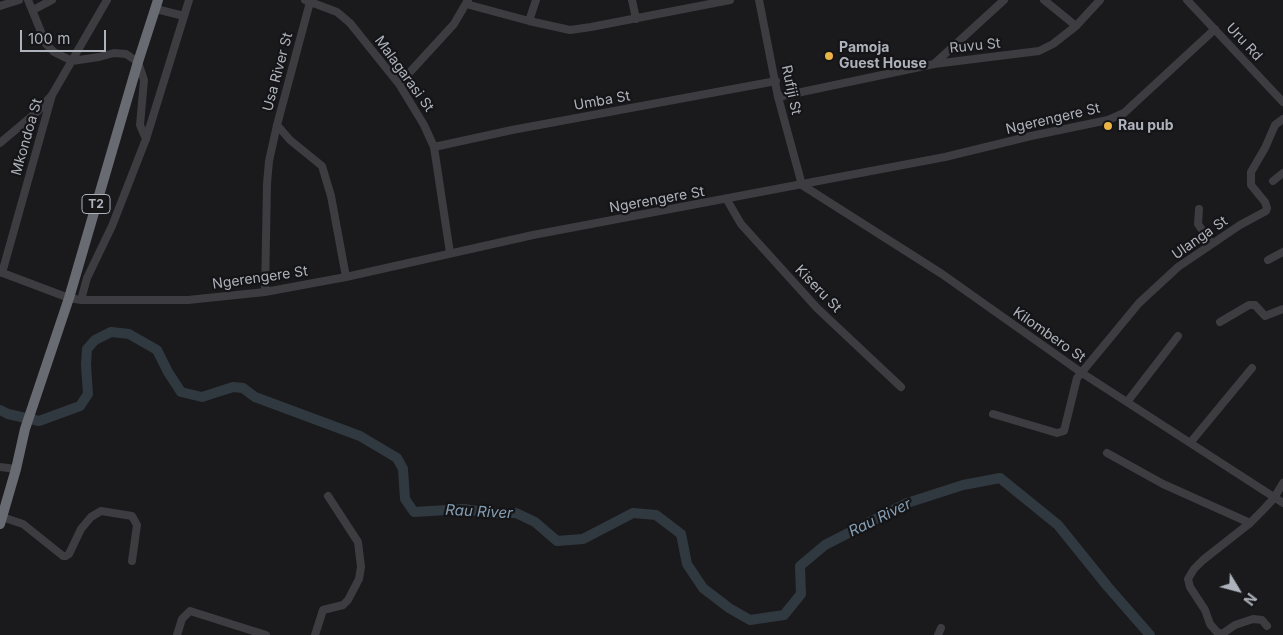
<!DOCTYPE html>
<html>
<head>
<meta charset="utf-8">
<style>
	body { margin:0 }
	#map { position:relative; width:1283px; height:635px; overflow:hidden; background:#1a1a1d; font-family:Inter,sans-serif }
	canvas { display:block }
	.north { position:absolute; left:1213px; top:565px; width:50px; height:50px; -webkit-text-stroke:4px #151518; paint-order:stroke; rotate:127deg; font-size:14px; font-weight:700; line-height:20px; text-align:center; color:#aeb2bb }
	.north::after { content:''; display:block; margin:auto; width:18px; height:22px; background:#aeb2bb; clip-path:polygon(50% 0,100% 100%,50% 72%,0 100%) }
	.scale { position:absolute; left:20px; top:30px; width:86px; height:22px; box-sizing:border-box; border:2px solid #aeb2bb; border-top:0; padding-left:6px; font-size:15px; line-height:18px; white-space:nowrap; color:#aeb2bb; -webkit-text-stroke:4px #151518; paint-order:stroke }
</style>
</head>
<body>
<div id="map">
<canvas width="1283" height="635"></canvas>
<div class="north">N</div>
<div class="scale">100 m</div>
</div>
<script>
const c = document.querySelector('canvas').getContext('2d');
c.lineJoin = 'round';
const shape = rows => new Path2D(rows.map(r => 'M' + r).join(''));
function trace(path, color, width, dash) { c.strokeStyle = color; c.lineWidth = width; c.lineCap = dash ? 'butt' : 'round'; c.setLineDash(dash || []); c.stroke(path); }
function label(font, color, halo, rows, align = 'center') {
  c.font = font + ' Inter,sans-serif'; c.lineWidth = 4.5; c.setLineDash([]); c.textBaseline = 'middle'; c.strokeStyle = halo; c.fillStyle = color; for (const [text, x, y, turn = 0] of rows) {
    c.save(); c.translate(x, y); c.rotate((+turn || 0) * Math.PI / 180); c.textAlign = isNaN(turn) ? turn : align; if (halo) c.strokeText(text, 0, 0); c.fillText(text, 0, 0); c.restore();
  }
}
trace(shape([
	[0,410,8,414,39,421,80,406,88,394,86,365,87,349,95,340,111,332,129,334,157,350,168,372,181,392,202,397,233,387,243,388,255,397,360,436,397,458,403,469,405,499,414,512,464,509,490,513,516,513,535,522,557,541,583,539,633,513,656,515,681,534,687,564,703,588,729,608,750,620,784,615,801,594,800,566,825,545,907,503,963,485,1000,478,1058,525,1108,587,1150,635]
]), '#313940', 10);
trace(shape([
	[28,0,46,44,54,52,72,61,99,57,114,53,126,54,138,62,144,80,140,125,146,139],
	[305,0,337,12,350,23,399,84,424,125,434,147,450,253],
	[632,0,636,19],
	[759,0,778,97,802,185,942,274,1082,373,1283,503],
	[1044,0,1076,26],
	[1187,0,1283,102],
	[466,4,529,21,570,30,591,27,730,0],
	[0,6,19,0],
	[156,9,184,16],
	[33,10,52,0],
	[529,21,536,0],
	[934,64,1004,0],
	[399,84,454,24,468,0],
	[778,97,934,64,1039,51,1053,44,1076,26,1100,0],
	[277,125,290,140,322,166,331,196,346,277],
	[0,143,38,111,52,95,107,0],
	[434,147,512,130,776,81],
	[1273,181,1283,173],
	[727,200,741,224,817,308,901,387],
	[1199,209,1198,224,1212,244],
	[1268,260,1283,252],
	[0,272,69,298,81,300,188,300,265,292,346,277,533,235,945,157,1031,136,1108,120,1124,113,1215,29],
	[2,273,52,95],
	[265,292,267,184,269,161,277,125,310,2],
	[81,300,87,278,112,226,146,139,189,0],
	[1220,322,1249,305,1255,305,1265,316,1283,309],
	[1127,402,1178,336],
	[993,414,1057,433,1064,431,1077,378,1139,303,1178,267,1240,225,1266,211,1267,208,1265,202,1251,185,1251,172,1265,148,1275,125,1283,119],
	[1190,443,1252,368],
	[1107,453,1163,484,1250,523],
	[0,467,16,469],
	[2,517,23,524,63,556,66,556,69,554,81,529,91,517,101,511,132,516,137,525,132,561],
	[1267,626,1262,620,1253,619,1235,625,1222,634,1217,632,1210,624,1205,610,1190,587,1188,579,1194,569,1203,560,1250,523,1264,509,1274,498,1283,483],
	[177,635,182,619,190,611,266,635],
	[315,635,323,610,343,605,348,600,359,579,361,567,358,542,328,496],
	[938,635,941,628]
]), '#3c3c41', 8);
trace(shape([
	[0,524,16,469,25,429,69,298,138,62,158,0]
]), '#686b72', 10);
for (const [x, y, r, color] of [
	[829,56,5,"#eab345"],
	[1108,126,5,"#eab345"]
]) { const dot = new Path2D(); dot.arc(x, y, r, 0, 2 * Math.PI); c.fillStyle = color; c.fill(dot); trace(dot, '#151518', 2); }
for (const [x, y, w] of [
	[96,204,28]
]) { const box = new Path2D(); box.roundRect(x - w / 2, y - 9.5, w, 19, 4); c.fillStyle = '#151518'; c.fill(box); trace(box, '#aeb2bb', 1); }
label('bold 12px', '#aeb2bb', null, [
	["T2",96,204]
]);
label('14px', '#aeb2bb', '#151518', [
	["Uru Rd",1244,42,47],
	["Ruvu St",975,46,-6],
	["Usa River St",278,72,-75],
	["Malagarasi St",404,74,54],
	["Rufiji St",791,90,78],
	["Umba St",602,101,-10],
	["Ngerengere St",1053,119,-13],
	["Mkondoa St",27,137,-74],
	["Ngerengere St",657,200,-10],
	["Ulanga St",1200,238,-35],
	["Ngerengere St",260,278,-8],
	["Kiseru St",818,289,46],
	["Kilombero St",1049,335,35]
]);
label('bold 14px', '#aeb2bb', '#151518', [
	["Pamoja",839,48],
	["Guest House",839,64],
	["Rau pub",1118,126]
], 'left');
label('italic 15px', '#879fb4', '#151518', [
	["Rau River",479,512,3],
	["Rau River",880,518,-26]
]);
</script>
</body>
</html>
